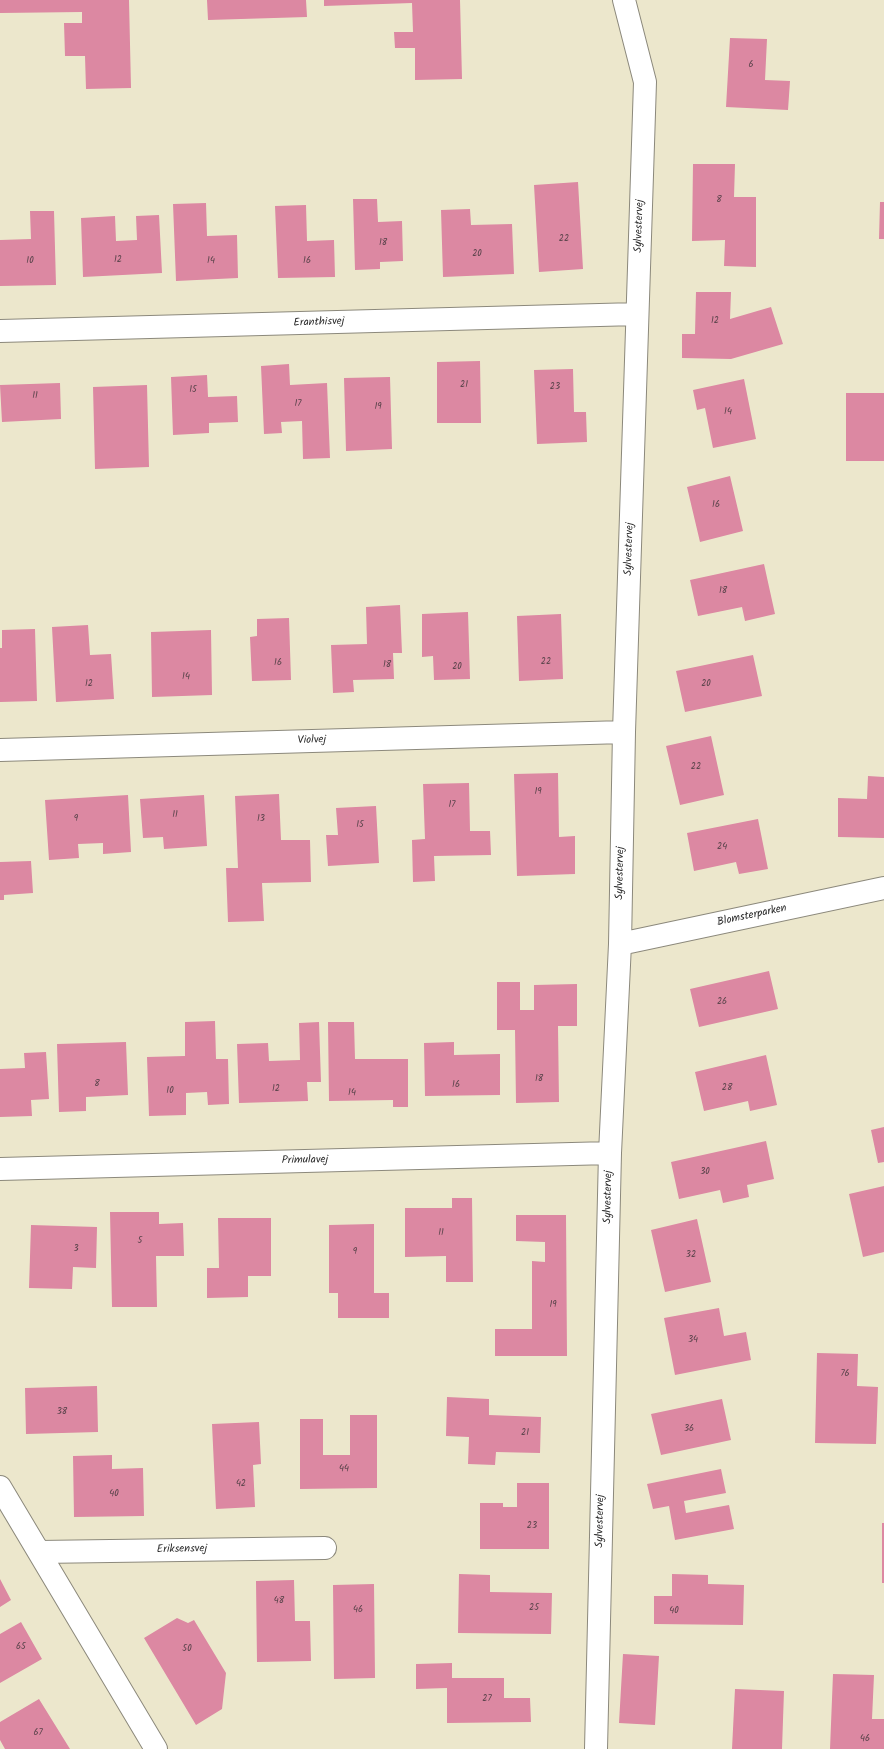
<!DOCTYPE html>
<html>
<head>
<meta charset="utf-8">
<style>
	body { margin:0 }
	canvas { display:block; background:#ece7cc }
</style>
</head>
<body>
<canvas width="884" height="1749"></canvas>
<script>
const c = document.querySelector('canvas').getContext('2d');
c.lineJoin = 'round';
function fillPath(path, color) { c.fillStyle = color; c.fill(path, 'evenodd'); }
const shape = rows => new Path2D(rows.map(r => 'M' + r).join(''));
function trace(path, color, width, dash) { c.strokeStyle = color; c.lineWidth = width; c.lineCap = dash ? 'butt' : 'round'; c.setLineDash(dash || []); c.stroke(path); }
function label(font, color, halo, rows, align = 'center') {
  c.font = font + ' Kalam,sans-serif'; c.lineWidth = 3; c.setLineDash([]); c.textBaseline = 'middle'; c.strokeStyle = halo; c.fillStyle = color; for (const [text, x, y, turn = 0] of rows) {
    c.save(); c.translate(x, y); c.rotate((+turn || 0) * Math.PI / 180); c.textAlign = isNaN(turn) ? turn : align; if (halo) c.strokeText(text, 0, 0); c.fillText(text, 0, 0); c.restore();
  }
}
fillPath(shape([
	[0,0,129,0,131,88,86,89,85,56,65,56,64,23,82,23,82,12,0,13],
	[207,0,306,0,307,17,208,20],
	[324,0,460,0,462,79,415,80,415,48,395,48,394,32,413,32,412,3,324,6],
	[730,38,767,39,765,80,790,81,788,110,726,107],
	[693,164,735,164,734,197,756,197,756,267,724,266,725,240,692,241],
	[578,182,583,269,539,272,534,185],
	[353,199,377,199,378,222,402,221,403,261,380,262,380,269,355,270],
	[880,202,884,202,884,239,879,239],
	[206,203,207,236,237,235,238,278,176,281,173,204],
	[306,205,307,241,334,240,335,277,278,278,275,206],
	[470,209,471,225,512,224,514,274,443,277,441,210],
	[30,211,54,211,56,285,0,286,0,240,31,239],
	[159,215,162,273,83,277,81,218,115,216,116,241,137,240,136,216],
	[696,292,731,292,730,319,771,307,783,344,731,359,682,358,682,334,695,334],
	[480,361,481,423,437,423,437,362],
	[289,364,290,385,327,383,330,458,303,459,302,421,281,422,282,433,264,434,261,366],
	[573,369,574,412,586,412,587,442,537,444,534,370],
	[207,375,208,397,237,396,238,422,209,423,209,433,173,435,171,377],
	[390,377,392,449,346,451,344,378],
	[744,379,756,439,713,448,705,408,697,410,693,390],
	[60,383,61,419,2,422,0,385],
	[147,385,149,467,95,469,93,387],
	[846,393,884,393,884,461,846,461],
	[730,476,743,531,700,542,687,487],
	[764,564,775,614,745,621,742,607,698,616,690,580],
	[400,605,402,653,393,653,394,679,353,680,354,692,333,693,331,645,367,644,366,607],
	[468,612,470,679,434,680,433,656,422,657,422,614],
	[561,614,563,679,519,681,517,616],
	[289,618,291,680,252,681,250,637,257,636,257,619],
	[88,625,90,655,111,654,114,699,56,702,52,627],
	[35,629,37,701,0,702,0,648,2,648,2,630],
	[211,630,212,695,152,697,151,632],
	[753,655,762,696,685,712,676,671],
	[711,736,724,795,680,805,666,746],
	[558,773,559,837,575,836,575,874,517,876,514,774],
	[868,776,884,777,884,838,838,837,838,798,867,799],
	[469,783,470,831,490,831,491,855,434,856,435,881,413,882,412,840,425,839,423,784],
	[279,794,281,840,310,840,311,882,262,883,264,921,228,922,226,868,238,868,235,796],
	[128,795,131,852,103,854,103,843,78,844,79,858,49,860,45,800],
	[204,795,207,846,164,849,163,837,143,838,140,799],
	[376,806,379,863,328,866,326,835,338,835,336,808],
	[758,819,768,869,739,874,736,862,694,871,687,833],
	[31,861,33,893,4,895,4,900,0,900,0,862],
	[769,971,778,1009,699,1027,690,989],
	[497,982,520,982,520,1010,534,1010,534,985,577,984,577,1026,558,1026,559,1102,516,1103,515,1030,497,1030],
	[215,1021,216,1059,228,1059,229,1104,208,1105,207,1092,186,1093,186,1115,149,1116,147,1057,185,1056,185,1022],
	[319,1022,321,1082,307,1082,308,1101,239,1103,237,1044,268,1043,269,1061,300,1060,299,1023],
	[328,1022,354,1022,355,1059,408,1059,408,1107,393,1107,393,1100,329,1101],
	[126,1042,128,1095,86,1097,86,1111,59,1112,57,1044],
	[454,1042,454,1055,500,1054,500,1095,425,1096,424,1043],
	[46,1052,49,1099,31,1100,32,1116,0,1117,0,1069,25,1068,24,1053],
	[766,1055,777,1105,750,1111,748,1101,704,1111,695,1072],
	[884,1127,884,1162,878,1163,871,1130],
	[766,1141,774,1179,747,1185,749,1197,723,1203,720,1190,679,1199,671,1162],
	[884,1186,884,1252,863,1257,849,1194],
	[452,1198,472,1198,473,1282,446,1282,446,1256,405,1257,405,1208,452,1208],
	[110,1212,159,1212,159,1224,183,1223,184,1256,156,1256,157,1307,112,1307],
	[516,1215,566,1215,567,1356,495,1356,495,1329,532,1329,532,1261,545,1262,545,1242,516,1241],
	[218,1218,271,1218,271,1276,248,1276,248,1297,207,1298,207,1268,219,1268],
	[697,1219,711,1282,665,1292,651,1230],
	[374,1224,374,1293,389,1293,389,1318,338,1318,338,1293,329,1293,329,1225],
	[31,1225,97,1227,96,1268,73,1267,72,1289,29,1288],
	[719,1308,724,1336,746,1332,751,1360,675,1375,664,1318],
	[817,1353,858,1354,857,1386,878,1387,876,1444,815,1443],
	[97,1386,98,1432,26,1434,25,1388],
	[447,1397,489,1399,489,1415,541,1417,540,1453,496,1452,495,1465,468,1464,469,1437,446,1436],
	[722,1399,731,1440,661,1455,651,1414],
	[350,1415,377,1415,377,1488,300,1489,300,1419,323,1419,323,1455,350,1455],
	[259,1422,261,1464,253,1465,255,1507,216,1509,212,1424],
	[112,1455,112,1469,143,1468,144,1516,74,1517,73,1456],
	[721,1469,726,1493,684,1501,686,1513,729,1505,734,1529,675,1540,669,1506,653,1509,647,1484],
	[517,1483,549,1483,549,1549,480,1549,480,1503,503,1503,503,1507,517,1507],
	[882,1523,884,1523,884,1583,882,1583],
	[459,1574,490,1575,490,1592,552,1593,551,1634,458,1633],
	[672,1574,708,1575,708,1584,744,1585,743,1625,654,1624,654,1596,672,1596],
	[0,1579,11,1600,0,1607],
	[294,1580,295,1621,310,1621,311,1661,257,1662,256,1581],
	[374,1584,375,1678,334,1679,333,1585],
	[177,1618,188,1623,194,1620,226,1673,222,1709,196,1725,144,1638],
	[21,1622,42,1659,0,1683,0,1634],
	[623,1654,659,1656,655,1725,619,1723],
	[452,1663,452,1678,504,1678,504,1698,530,1698,531,1722,447,1723,447,1688,416,1689,416,1664],
	[833,1674,874,1675,872,1719,884,1719,884,1749,830,1749],
	[735,1689,784,1691,782,1749,732,1749],
	[39,1699,70,1749,5,1749,0,1740,0,1722]
]), '#dc88a2');
const street = shape([
	[0,331,637,314],
	[0,750,624,732],
	[620,944,884,888],
	[0,1169,610,1153],
	[0,1487,156,1749],
	[39,1552,325,1548],
	[596,1749,610,1153,620,944,624,732,645,82,624,0]
]);
trace(street, '#8c897c', 24);
trace(street, '#fff', 22);
label('9px', '#574249', null, [
	["6",751,65],
	["8",719,200],
	["22",564,239],
	["18",383,243],
	["20",477,254],
	["12",118,260],
	["10",30,261],
	["14",211,261],
	["16",307,261],
	["12",715,321],
	["21",464,385],
	["23",555,387],
	["15",193,390],
	["11",35,396],
	["17",298,404],
	["19",378,407],
	["14",728,412],
	["16",716,505],
	["18",723,591],
	["22",546,662],
	["16",278,663],
	["18",387,665],
	["20",457,667],
	["14",186,677],
	["12",89,684],
	["20",706,684],
	["22",696,767],
	["19",538,792],
	["17",452,805],
	["11",175,815],
	["9",76,819],
	["13",261,819],
	["15",360,825],
	["24",722,847],
	["26",722,1002],
	["18",539,1079],
	["8",97,1084],
	["16",456,1085],
	["28",727,1088],
	["12",276,1089],
	["10",170,1091],
	["14",352,1093],
	["30",705,1172],
	["11",441,1233],
	["5",140,1241],
	["3",76,1249],
	["9",355,1252],
	["32",691,1255],
	["19",553,1305],
	["34",693,1340],
	["76",845,1374],
	["38",62,1412],
	["36",689,1429],
	["21",525,1433],
	["44",344,1469],
	["42",241,1484],
	["40",114,1494],
	["23",532,1526],
	["48",279,1601],
	["25",534,1608],
	["46",358,1610],
	["40",674,1611],
	["65",21,1647],
	["50",187,1649],
	["27",487,1699],
	["67",38,1733],
	["46",865,1739]
]);
label('11px', '#2b2b2b', '#fff', [
	["Sylvestervej",640,226,-88],
	["Eranthisvej",319,323,-2],
	["Sylvestervej",630,549,-88],
	["Violvej",312,741,-2],
	["Sylvestervej",621,873,-89],
	["Blomsterparken",752,916,-12],
	["Primulavej",305,1161,-1],
	["Sylvestervej",609,1197,-89],
	["Sylvestervej",601,1521,-89],
	["Eriksensvej",182,1550,-1]
]);
</script>
</body>
</html>
